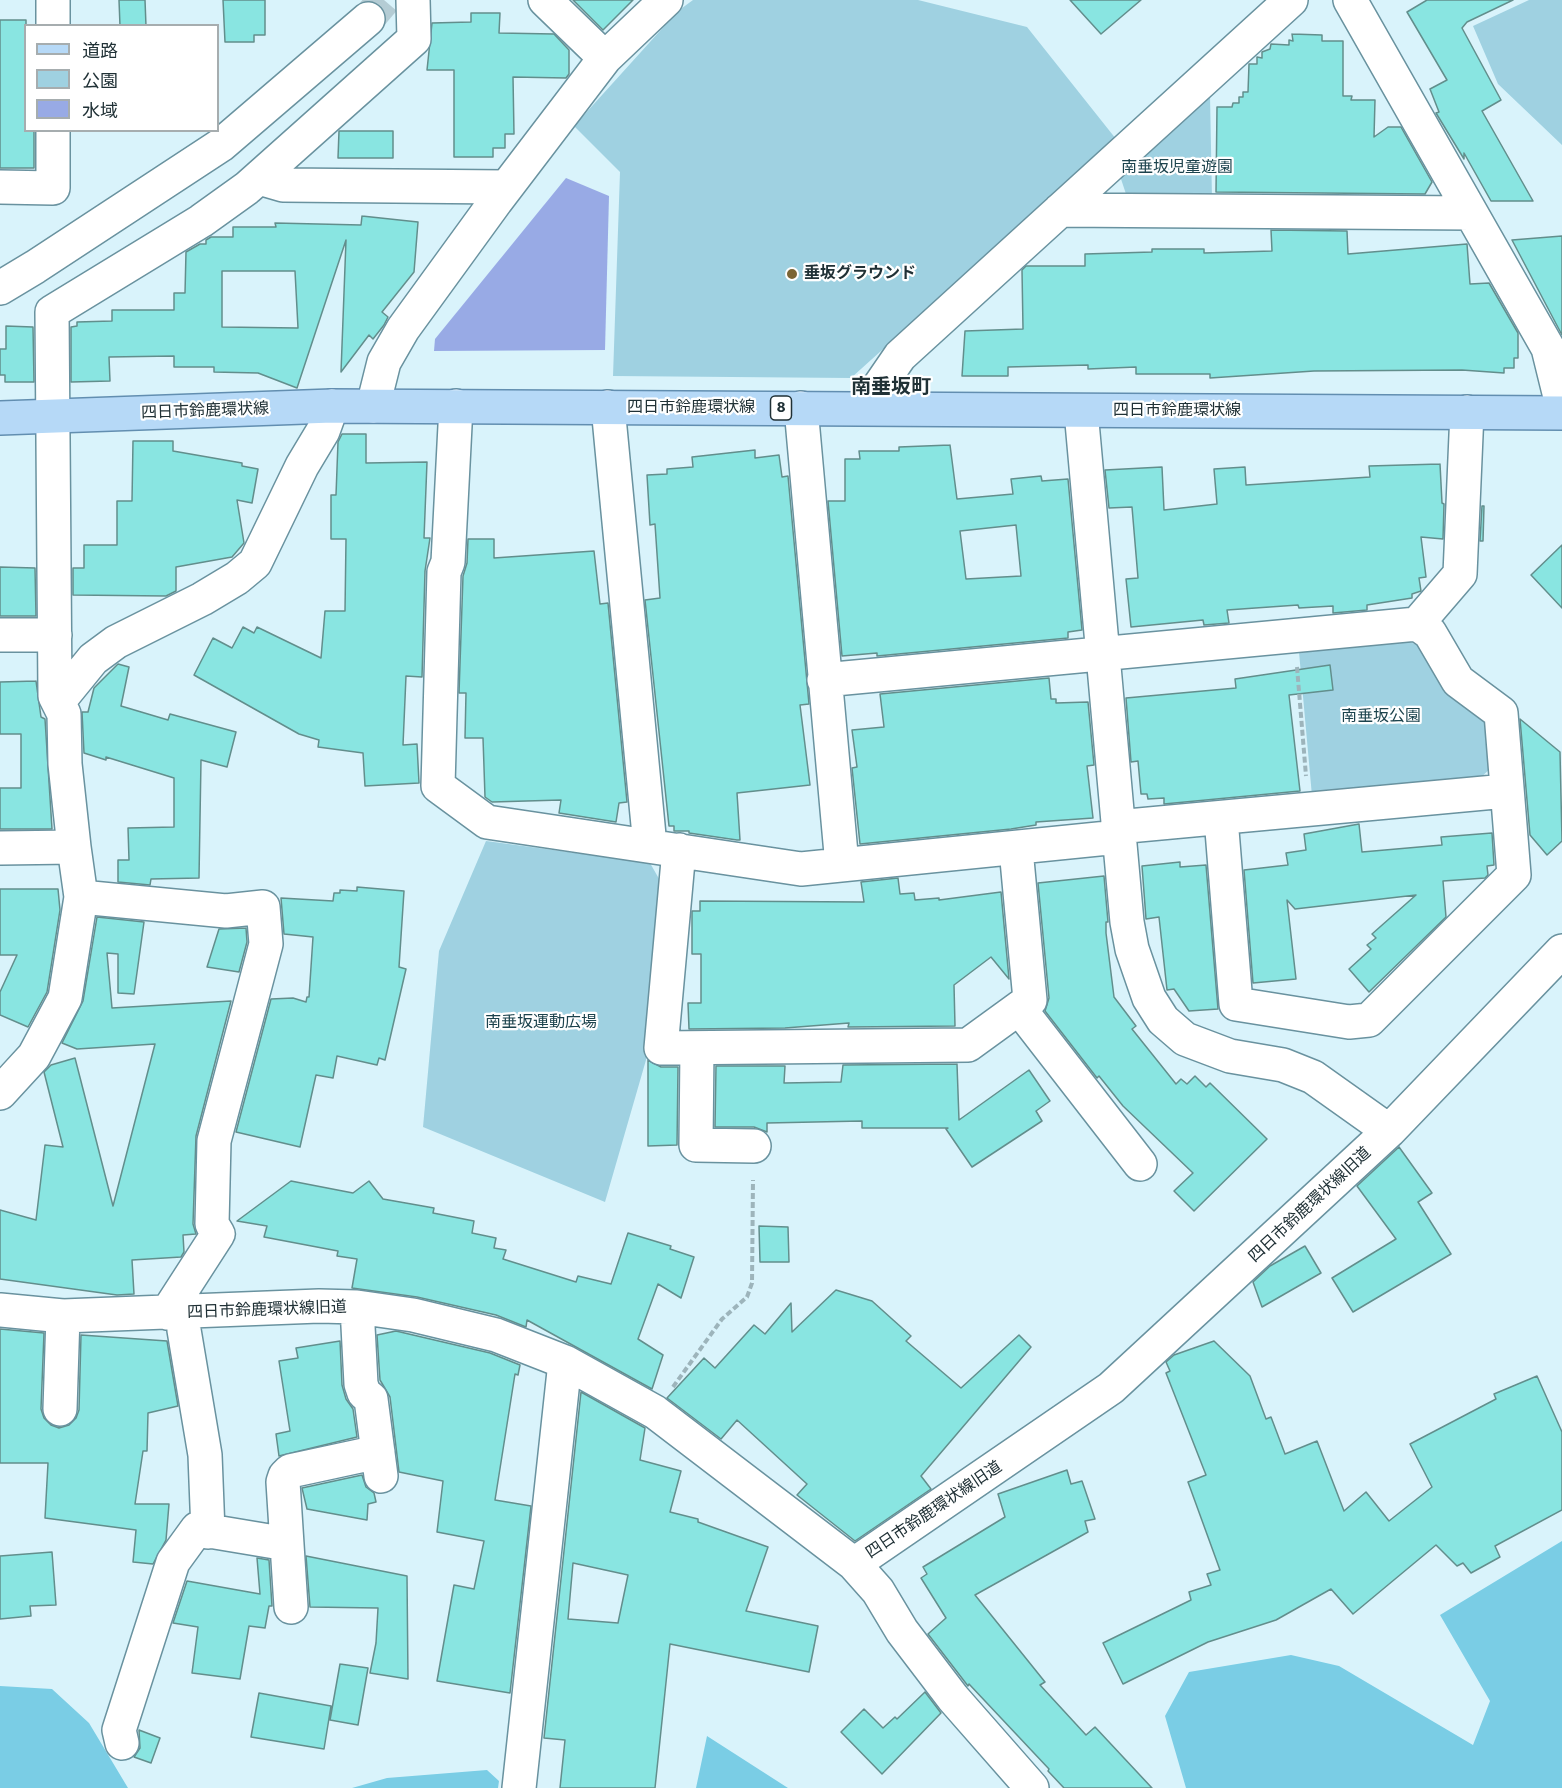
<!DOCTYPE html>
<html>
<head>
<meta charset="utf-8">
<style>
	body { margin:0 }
	#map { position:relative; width:1562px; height:1788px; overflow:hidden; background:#d9f3fb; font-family:"Fira Sans","Noto Sans JP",sans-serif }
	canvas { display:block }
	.legend { position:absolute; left:24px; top:24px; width:195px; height:108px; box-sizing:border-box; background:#fff; border:2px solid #a6adaf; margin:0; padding:8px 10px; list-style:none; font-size:18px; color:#203136 }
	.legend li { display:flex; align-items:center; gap:12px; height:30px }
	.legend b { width:30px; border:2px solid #a6adaf }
</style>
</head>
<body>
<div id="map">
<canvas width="1562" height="1788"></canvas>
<ul class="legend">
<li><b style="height:8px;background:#b6d9f7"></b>道路</li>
<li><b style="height:16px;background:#9fd1e1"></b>公園</li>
<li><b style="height:16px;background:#98aae5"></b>水域</li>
</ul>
</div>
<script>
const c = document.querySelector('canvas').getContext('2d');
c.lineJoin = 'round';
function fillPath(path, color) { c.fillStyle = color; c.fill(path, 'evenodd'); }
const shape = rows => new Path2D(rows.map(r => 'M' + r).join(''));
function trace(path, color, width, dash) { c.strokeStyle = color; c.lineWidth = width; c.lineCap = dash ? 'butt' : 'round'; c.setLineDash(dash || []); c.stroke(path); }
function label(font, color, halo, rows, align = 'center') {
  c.font = font + ' "Fira Sans","Noto Sans JP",sans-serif'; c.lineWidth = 4.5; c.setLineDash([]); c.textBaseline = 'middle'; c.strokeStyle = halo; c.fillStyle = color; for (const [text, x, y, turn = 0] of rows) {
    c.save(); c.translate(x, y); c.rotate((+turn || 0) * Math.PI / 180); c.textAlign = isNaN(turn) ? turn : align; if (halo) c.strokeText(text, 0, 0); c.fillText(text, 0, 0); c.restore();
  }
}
fillPath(shape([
	[693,0,918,0,1027,27,1116,139,851,378,613,376,620,172,574,126,678,11],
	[1529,0,1562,0,1562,145,1498,84,1473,26],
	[1210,95,1212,199,1128,200,1120,176],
	[1410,642,1426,649,1489,719,1492,767,1478,780,1312,796,1299,652],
	[486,841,650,863,662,884,646,1060,605,1202,423,1127,439,951]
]), '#9fd1e1');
fillPath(shape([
	[1562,1541,1562,1788,1186,1788,1165,1716,1189,1672,1291,1655,1339,1666,1473,1745,1490,1701,1440,1615],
	[0,1686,52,1689,89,1723,128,1788,0,1788],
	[707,1736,788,1788,696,1788],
	[487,1770,499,1781,498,1788,352,1788,387,1778]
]), '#7acde5');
fillPath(shape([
	[566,178,609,196,605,350,434,351,435,339]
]), '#98aae5');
const building = shape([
	[119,0,145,0,146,26,120,26,119,0],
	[223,0,265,0,265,35,254,35,254,42,225,42,223,0],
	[573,0,633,0,603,30,573,0],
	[1070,0,1141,0,1101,34,1070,0],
	[1427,0,1513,0,1467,22,1462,28,1501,100,1482,111,1533,201,1491,201,1464,153,1464,159,1436,113,1439,112,1430,89,1447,80,1407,12,1427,0],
	[471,13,500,13,499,33,554,34,569,50,569,74,566,78,513,77,514,134,505,134,505,148,493,148,493,157,454,157,454,70,427,70,432,23,471,22,471,13],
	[0,20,26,20,26,130,34,130,34,168,0,168,0,20],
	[1292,34,1322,35,1322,41,1343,41,1343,96,1352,96,1351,100,1375,100,1374,137,1388,127,1401,127,1432,182,1425,194,1216,192,1217,107,1232,107,1233,103,1239,103,1239,97,1243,97,1243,92,1248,92,1249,64,1257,64,1257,57,1262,58,1262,52,1270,49,1271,44,1289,45,1289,40,1293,41,1292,34],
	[339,131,393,131,393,158,338,158,339,131],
	[362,216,418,222,414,272,382,312,388,317,384,325,373,339,369,335,341,372,346,240,297,388,258,373,214,372,214,367,174,367,174,356,109,357,110,381,71,382,71,327,77,326,77,322,112,321,112,310,174,310,174,293,185,293,186,252,200,244,206,244,206,240,211,237,233,237,233,227,276,227,275,223,361,225,362,216],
	[222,271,295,271,298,328,222,327,222,271],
	[1271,230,1347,231,1348,254,1467,244,1470,284,1489,283,1518,333,1518,358,1514,358,1514,368,1504,368,1504,373,1462,370,1314,371,1210,378,1210,374,1136,374,1136,367,1088,369,1088,365,1008,367,1008,376,962,376,965,331,1023,329,1022,270,1026,266,1085,266,1085,254,1152,252,1152,249,1204,249,1204,253,1272,251,1271,230],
	[1562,236,1562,335,1512,240,1562,236],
	[6,326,33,327,34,382,5,382,5,375,0,375,0,349,6,349,6,326],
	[342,434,366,434,366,463,427,462,424,538,430,538,425,571,422,677,406,676,403,745,417,744,419,783,365,786,363,753,318,747,319,740,299,734,194,675,213,638,232,648,243,627,254,633,257,627,321,658,325,611,345,611,346,539,331,539,331,495,336,495,338,442,342,434],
	[133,441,173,441,173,451,242,463,242,466,258,469,252,503,237,500,244,543,232,557,176,567,176,591,166,596,73,595,73,568,84,568,84,545,117,545,117,501,132,501,133,441],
	[950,445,957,499,1013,494,1011,479,1041,476,1042,481,1068,479,1082,630,1068,632,1068,638,877,656,877,653,842,656,828,501,845,501,845,459,860,459,859,451,899,451,899,447,950,445],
	[1016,525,1021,576,966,579,960,531,1016,525],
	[755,450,755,458,779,455,782,477,788,476,809,704,800,705,810,785,737,793,740,840,737,840,689,833,689,831,674,831,674,826,669,826,645,600,660,598,655,524,650,525,647,475,667,474,667,469,693,467,692,457,755,450],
	[1440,464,1442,503,1444,504,1443,539,1421,537,1426,577,1419,578,1421,591,1412,594,1412,598,1367,605,1367,610,1333,613,1333,606,1299,608,1298,605,1227,610,1229,623,1204,625,1203,620,1131,627,1126,579,1138,578,1132,507,1109,508,1105,470,1162,467,1164,510,1217,504,1214,469,1245,467,1246,485,1370,477,1369,466,1440,464],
	[1482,506,1484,506,1483,541,1480,541,1482,506],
	[468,539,494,539,494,558,594,551,600,604,608,603,627,802,619,803,616,822,559,813,561,800,492,802,485,797,483,738,465,738,466,693,459,693,463,576,467,563,468,539],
	[1562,545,1562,608,1531,575,1562,545],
	[0,567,35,568,36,616,0,616,0,567],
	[118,664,129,667,121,706,168,720,170,714,236,732,227,767,201,760,199,878,151,879,150,885,118,882,118,860,129,860,128,828,174,827,174,778,106,757,106,760,84,753,82,712,88,712,94,688,118,664],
	[1330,665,1333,690,1289,695,1300,791,1164,804,1164,798,1148,799,1147,794,1141,794,1138,761,1131,762,1126,698,1236,688,1235,679,1330,665],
	[1049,678,1051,699,1056,699,1056,703,1088,702,1094,765,1087,766,1093,818,1036,822,1036,825,1011,829,860,844,852,768,857,767,852,730,884,727,880,694,1049,678],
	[36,681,41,717,45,719,52,829,0,829,0,788,21,788,21,734,0,734,0,682,36,681],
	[1520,719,1560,752,1562,841,1547,855,1530,835,1520,719],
	[1359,824,1362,852,1442,845,1441,837,1492,833,1494,865,1487,866,1488,875,1485,878,1443,881,1446,917,1369,992,1349,969,1371,949,1367,945,1376,938,1372,934,1416,895,1295,909,1287,900,1296,979,1253,983,1244,870,1288,865,1286,853,1306,850,1304,834,1359,824],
	[1180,862,1180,867,1206,865,1218,1009,1189,1011,1174,989,1167,990,1159,917,1146,919,1142,866,1180,862],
	[1104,876,1108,922,1106,922,1106,933,1114,997,1136,1026,1132,1029,1176,1084,1181,1079,1187,1084,1195,1076,1206,1087,1210,1083,1267,1139,1194,1211,1174,1191,1193,1173,1123,1106,1099,1076,1097,1078,1045,1011,1049,998,1038,883,1104,876],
	[898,878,900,894,914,893,915,900,939,898,939,900,1001,892,1009,979,991,957,954,985,955,1026,848,1027,849,1023,785,1028,689,1029,688,1003,701,1003,701,954,692,954,692,911,700,911,700,901,864,902,861,882,898,878],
	[357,887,404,891,399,967,406,969,385,1060,379,1058,377,1065,337,1056,333,1078,316,1075,300,1147,236,1132,271,999,293,998,306,1002,307,997,309,997,313,937,284,934,281,898,333,901,334,893,340,893,340,890,357,891,357,887],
	[0,889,58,889,60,910,47,992,28,1027,0,1015,0,992,17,955,0,955,0,889],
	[97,917,144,922,134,994,118,993,118,954,107,953,112,1008,231,1001,196,1136,193,1224,196,1234,183,1235,184,1252,181,1257,132,1260,134,1294,117,1295,0,1279,0,1210,36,1220,45,1145,63,1147,44,1072,51,1065,75,1058,113,1206,155,1044,77,1049,62,1043,83,1001,97,917],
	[246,928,247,942,239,972,207,967,219,929,246,928],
	[648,1060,661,1067,678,1067,677,1145,648,1146,648,1060],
	[957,1064,959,1120,1029,1070,1050,1101,1036,1111,1042,1121,972,1167,946,1129,948,1128,862,1128,862,1121,767,1123,767,1132,754,1127,715,1127,716,1066,785,1066,784,1083,841,1082,843,1065,957,1064],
	[1399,1147,1432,1193,1418,1202,1451,1254,1353,1312,1332,1278,1396,1239,1357,1186,1399,1147],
	[291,1181,353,1193,369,1181,383,1199,434,1208,433,1213,474,1221,472,1233,496,1238,494,1248,506,1250,503,1259,576,1282,578,1276,611,1284,628,1233,671,1246,670,1249,694,1257,681,1298,658,1284,638,1339,663,1355,652,1389,527,1320,526,1327,496,1315,417,1297,352,1288,357,1259,337,1256,338,1251,264,1237,267,1226,237,1221,291,1181],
	[759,1226,788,1227,789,1262,760,1262,759,1226],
	[1305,1246,1321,1273,1262,1307,1253,1282,1270,1266,1305,1246],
	[836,1290,872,1301,911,1336,906,1341,961,1388,1019,1335,1031,1347,921,1476,931,1489,855,1541,797,1495,807,1484,737,1420,721,1439,667,1398,704,1358,715,1368,754,1325,765,1334,791,1303,792,1332,836,1290],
	[0,1329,44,1333,41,1409,44,1418,51,1425,59,1428,69,1425,76,1418,79,1410,81,1335,167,1341,178,1406,148,1413,147,1451,143,1451,135,1504,169,1504,166,1540,153,1564,133,1562,136,1530,45,1518,48,1463,0,1463,0,1329],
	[396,1331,490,1353,520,1365,518,1375,515,1374,495,1500,531,1506,510,1693,437,1681,454,1585,474,1589,484,1541,437,1532,443,1481,399,1472,390,1397,380,1380,377,1335,396,1331],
	[340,1341,342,1385,346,1399,353,1409,357,1437,279,1456,276,1434,290,1431,279,1361,298,1358,296,1348,340,1341],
	[1214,1341,1250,1376,1266,1419,1271,1417,1285,1454,1317,1441,1344,1511,1366,1492,1389,1521,1432,1487,1410,1444,1496,1399,1494,1394,1537,1376,1562,1432,1562,1510,1495,1546,1500,1557,1471,1573,1463,1563,1457,1566,1436,1545,1353,1614,1331,1589,1276,1620,1208,1642,1123,1684,1103,1643,1191,1600,1189,1592,1211,1585,1207,1574,1220,1570,1188,1482,1206,1475,1166,1373,1170,1371,1166,1362,1174,1355,1214,1341],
	[581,1392,645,1428,640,1460,681,1471,670,1512,698,1519,698,1522,768,1547,746,1611,818,1626,809,1672,670,1644,655,1788,560,1788,565,1740,544,1738,581,1392],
	[573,1563,628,1575,618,1623,568,1619,573,1563],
	[1067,1470,1071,1484,1082,1481,1095,1519,1085,1521,1088,1532,975,1595,1045,1682,1040,1685,1086,1735,1095,1727,1152,1788,1064,1788,1048,1771,1049,1769,969,1684,968,1686,928,1634,946,1618,921,1578,927,1574,923,1567,1005,1517,998,1494,1067,1470],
	[362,1475,366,1487,374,1493,376,1502,368,1504,367,1520,307,1509,302,1488,362,1475],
	[52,1552,56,1605,30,1606,31,1616,0,1619,0,1556,52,1552],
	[306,1556,407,1576,408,1679,370,1673,376,1643,378,1608,310,1607,306,1556],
	[257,1558,269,1560,272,1606,269,1606,265,1628,249,1626,240,1679,192,1673,198,1627,173,1623,187,1581,260,1594,257,1558],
	[340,1664,368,1668,358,1725,330,1720,340,1664],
	[925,1692,941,1713,882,1774,841,1732,864,1709,883,1728,895,1717,897,1719,925,1692],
	[259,1693,331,1706,324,1749,251,1737,259,1693],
	[139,1730,160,1738,151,1763,134,1757,140,1748,139,1730]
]);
fillPath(building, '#89e5e1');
trace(building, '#628e8c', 1.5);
trace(shape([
	[368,19,384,0]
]), '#b4ccd4', 33, [33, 16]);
const minor = shape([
	[53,0,53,26],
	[545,0,605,58],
	[1350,0,1548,348,1562,405],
	[259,178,283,185,506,187],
	[0,187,53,188,53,130],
	[1060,210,1471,213],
	[0,288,35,267,221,145,368,19],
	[373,406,384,362,403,329,496,201,605,58,666,0],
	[456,406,448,562,444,572,438,786,487,822,801,869,1118,837],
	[608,407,650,846],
	[865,407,900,356,1291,0],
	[801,408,842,865],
	[1081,411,1127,922,1132,949,1149,998,1163,1020,1185,1039,1230,1056,1283,1065,1313,1077,1389,1131],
	[1417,624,1460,574,1467,412],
	[0,635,55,635],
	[824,680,1417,624,1430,633,1458,681,1501,713,1514,875,1369,1020,1349,1022,1236,1004,1221,818],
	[58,702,93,659,116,642,202,599,237,578,255,563,302,466,323,431,332,406],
	[1117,827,1506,791],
	[0,848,74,847,65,764,64,714,55,696,52,312,201,221,247,188,414,39,413,0],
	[679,850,661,1048,968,1045,1030,1000,1016,849],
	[81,897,226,911,263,907,266,944,214,1141,212,1224,218,1234,167,1313],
	[1019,1008,1140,1164],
	[697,1048,696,1145,754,1146],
	[0,1093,34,1056,65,998,81,897,74,847],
	[357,1307,361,1384,364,1393,371,1399,381,1476],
	[0,1310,63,1316,319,1306,357,1307,413,1315,496,1335,565,1362,655,1412,854,1564,878,1591,902,1631,953,1698,1032,1788],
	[183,1313,184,1330,205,1455,208,1532],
	[60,1409,63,1316],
	[854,1564,1111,1388,1389,1131,1562,951],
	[291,1607,283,1482,285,1476,290,1471,378,1452],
	[122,1743,119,1730,173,1562,197,1529,287,1544],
	[519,1788,565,1362]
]);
const major = shape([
	[0,418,332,406,1562,413]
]);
trace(minor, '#69929f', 36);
trace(major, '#628eb0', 36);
trace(shape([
	[1297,667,1306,776],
	[673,1387,722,1319,747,1297,752,1283,753,1180]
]), '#9db4bb', 4, [6, 3]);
trace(minor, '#fff', 33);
trace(major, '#b6d9f7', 33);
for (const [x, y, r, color] of [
	[792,274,6,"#7b6535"]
]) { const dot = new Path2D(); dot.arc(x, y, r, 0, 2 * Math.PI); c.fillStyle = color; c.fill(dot); trace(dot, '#fff', 2); }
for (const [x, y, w] of [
	[781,408,21]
]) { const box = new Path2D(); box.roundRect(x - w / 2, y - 12, w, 24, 4.5); c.fillStyle = '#fff'; c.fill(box); trace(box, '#203136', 1.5); }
label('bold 15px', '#203136', null, [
	["8",781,408]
]);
label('16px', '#1c434d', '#fff', [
	["南垂坂児童遊園",1177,168],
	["南垂坂公園",1381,717],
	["南垂坂運動広場",541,1023]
]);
label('bold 16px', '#203136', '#fff', [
	["垂坂グラウンド",804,274]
], 'left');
label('16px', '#203136', '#fff', [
	["四日市鈴鹿環状線",691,408],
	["四日市鈴鹿環状線",205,411,-2],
	["四日市鈴鹿環状線",1177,411],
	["四日市鈴鹿環状線旧道",1310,1205,-43],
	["四日市鈴鹿環状線旧道",267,1310,-2],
	["四日市鈴鹿環状線旧道",934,1510,-34]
]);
label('bold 20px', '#203136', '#fff', [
	["南垂坂町",891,387]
]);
</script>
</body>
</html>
